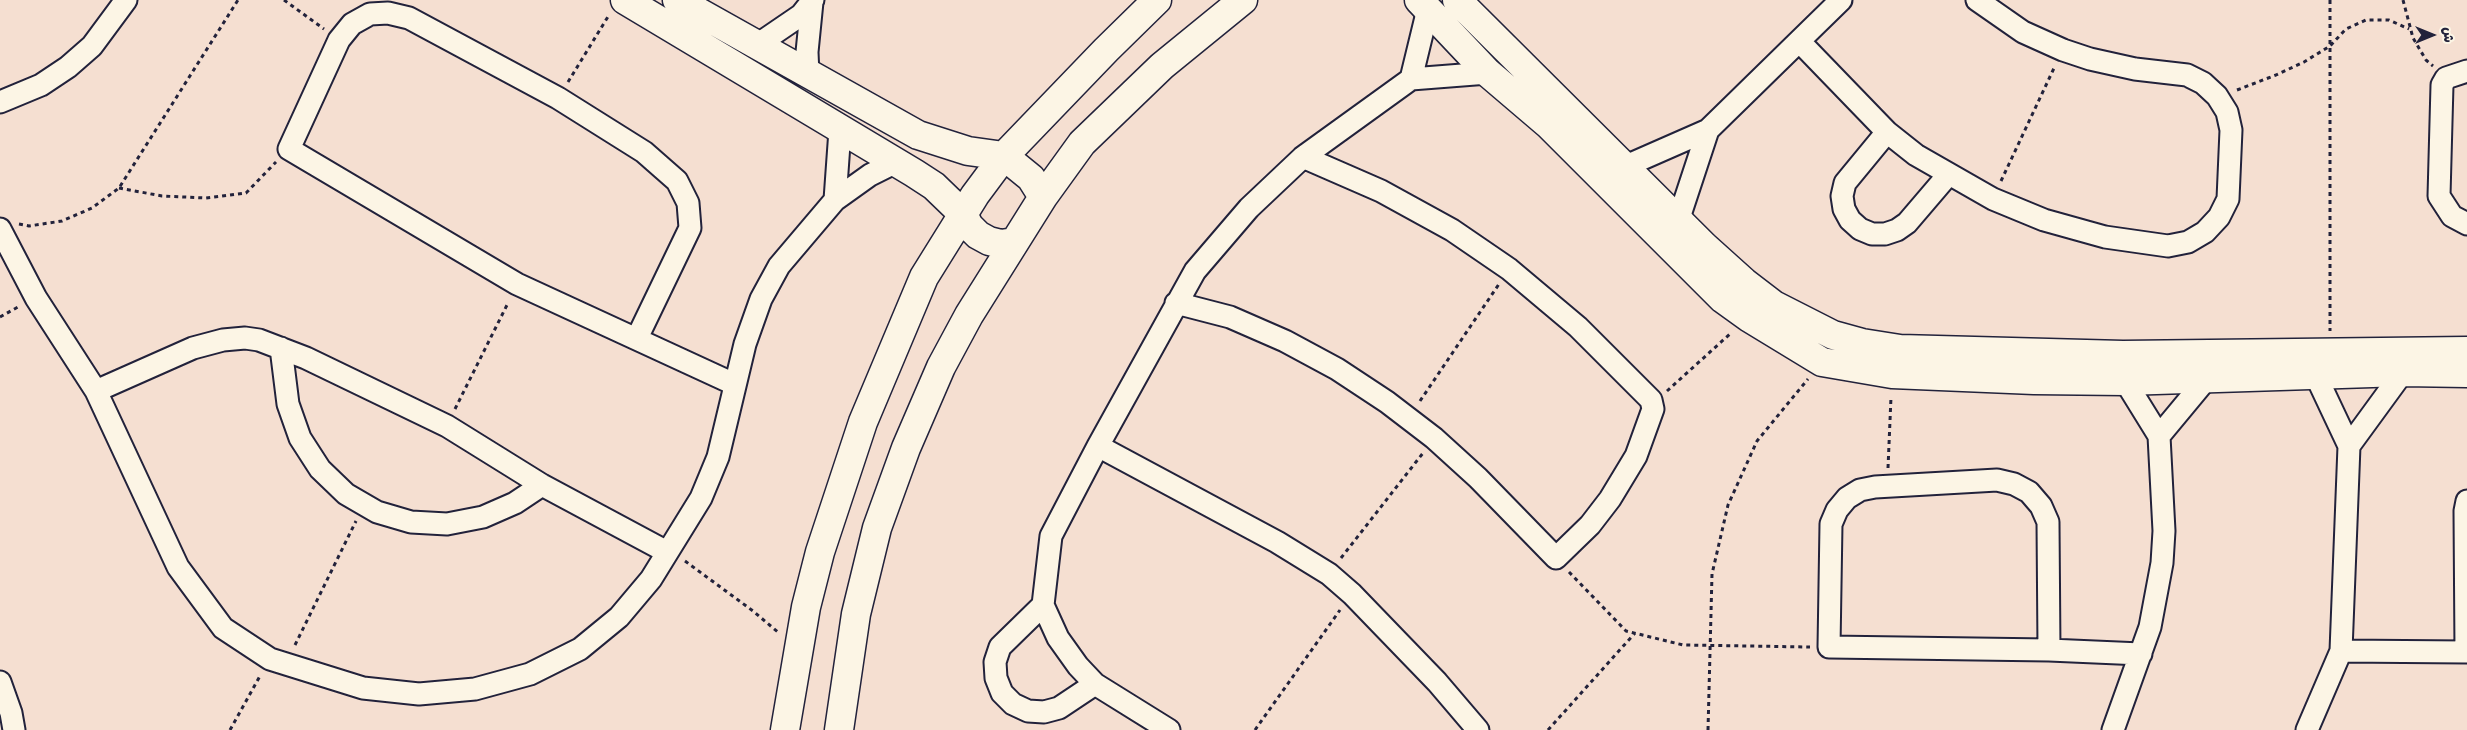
<!DOCTYPE html>
<html>
<head>
<meta charset="utf-8">
<style>
	body { margin:0 }
	#map { position:relative; width:2467px; height:730px; overflow:hidden; background:#f5dfd1; font-family:Dekko,"Playpen Sans Arabic",sans-serif }
	canvas { display:block }
	.north { position:absolute; left:2407px; top:10px; width:50px; height:50px; -webkit-text-stroke:4px #fcf5e5; paint-order:stroke; rotate:90deg; font-size:14px; font-weight:700; line-height:20px; text-align:center; color:#22223b }
	.north::after { content:''; display:block; margin:auto; width:18px; height:22px; background:#22223b; clip-path:polygon(50% 0,100% 100%,50% 72%,0 100%) }
</style>
</head>
<body>
<div id="map">
<canvas width="2467" height="730"></canvas>
<div class="north">ش</div>
</div>
<script>
const c = document.querySelector('canvas').getContext('2d');
c.lineJoin = 'round';
const shape = rows => new Path2D(rows.map(r => 'M' + r).join(''));
function trace(path, color, width, dash) { c.strokeStyle = color; c.lineWidth = width; c.lineCap = dash ? 'butt' : 'round'; c.setLineDash(dash || []); c.stroke(path); }
const street = shape([
	[1799,41,1887,132,1916,155,1993,199,2044,220,2105,237,2168,246,2188,242,2205,232,2219,217,2228,199,2231,130,2227,112,2217,96,2203,83,2187,75,2135,69,2090,59,2063,50,2023,32,1977,0],
	[757,45,801,15,813,0],
	[2467,71,2446,78,2442,85,2439,196,2452,216,2467,224],
	[808,75,807,52,812,2],
	[1411,79,1428,9],
	[0,102,41,85,68,67,92,46,126,0],
	[1887,132,1845,183,1842,196,1844,209,1850,220,1860,229,1872,234,1885,234,1897,230,1907,223,1948,175],
	[1626,166,1708,130,1841,0],
	[835,200,840,130],
	[1679,218,1708,130],
	[0,229,36,298,96,391,178,567,223,628,270,659,363,688,419,694,475,689,530,674,580,649,619,617,651,579,701,498,718,457,745,344,761,299,779,266,835,200,870,175,896,162],
	[1176,303,1230,317,1285,341,1337,369,1387,402,1434,438,1478,478,1556,558,1590,525,1610,499,1636,456,1653,409,1651,400,1578,327,1509,269,1452,230,1381,191,1303,157],
	[637,338,690,228,688,203,677,181,644,152,558,98,409,18,388,13,370,14,352,24,339,40,289,149,517,284,734,384],
	[281,348,288,404,300,438,320,469,346,494,377,512,411,522,447,524,483,517,515,503,542,485],
	[96,391,193,348,223,340,245,338,259,340,306,358,447,426,542,485,667,552],
	[2159,436,2208,377],
	[1098,446,1277,542,1329,574,1352,594,1437,682,1478,730],
	[2349,446,2403,372],
	[1043,605,1000,647,995,662,996,678,1002,693,1013,704,1028,711,1044,712,1059,708,1095,684],
	[2049,650,2048,522,2041,506,2029,492,2014,484,1997,480,1875,487,1860,490,1847,498,1837,510,1831,524,1829,647,2049,650,2141,654],
	[2341,651,2467,652],
	[2466,652,2465,511,2467,501],
	[0,682,11,713,14,730],
	[1169,730,1095,684,1078,666,1058,638,1043,605,1051,536,1098,446,1195,271,1249,208,1303,157,1411,79,1488,73],
	[2113,730,2150,627,2162,563,2164,531,2159,436,2125,381],
	[2307,730,2341,651,2349,446,2316,376]
]);
const secondary = shape([
	[625,0,914,173,934,186,963,214,969,226,978,235,989,241,1001,244,1014,242],
	[677,0,918,135,968,151,1004,156,1031,178,1043,197],
	[1419,0,1488,73,1549,125,1723,299,1748,317,1822,362,1892,374,2034,380,2125,381,2403,372,2467,373],
	[1457,0,1704,246,1744,282,1774,305,1833,335,1862,343,1900,349,2123,355,2467,351],
	[785,730,806,607,820,552,863,422,924,277,975,195,1004,156,1106,50,1157,0],
	[839,730,856,614,877,528,906,448,941,367,969,315,1043,197,1082,143,1162,66,1243,0]
]);
trace(street, '#22223b', 25);
trace(secondary, '#22223b', 31);
trace(shape([
	[284,0,324,29],
	[2330,0,2330,331],
	[2403,0,2413,38,2426,60,2433,66],
	[568,82,609,15],
	[2237,90,2276,75,2304,62,2330,46,2346,29,2366,20,2389,20,2409,29],
	[2001,181,2055,66],
	[119,188,162,196,206,198,246,193,276,162],
	[19,224,29,226,62,221,92,208,119,188,238,0],
	[0,317,18,307],
	[1667,391,1731,333],
	[1420,401,1499,284],
	[455,409,508,303],
	[1888,468,1891,397],
	[1341,558,1423,453],
	[685,561,753,611,779,633],
	[1569,572,1626,631,1683,645,1810,647],
	[295,645,356,521],
	[230,730,260,676],
	[1255,730,1340,610],
	[1548,730,1635,633],
	[1708,730,1712,574,1728,505,1757,441,1808,379]
]), '#22223b', 3, [4, 4]);
trace(street, '#fcf5e5', 21);
trace(secondary, '#fcf5e5', 28);
</script>
</body>
</html>
